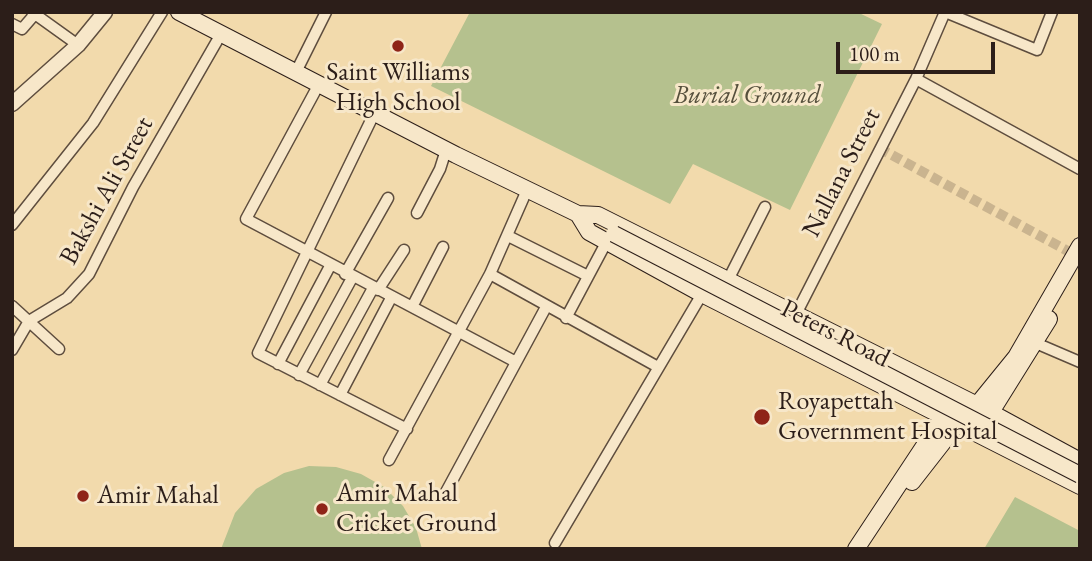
<!DOCTYPE html>
<html>
<head>
<meta charset="utf-8">
<style>
	body { margin:0 }
	#map { position:relative; width:1092px; height:561px; overflow:hidden; background:#f2daac; font-family:"EB Garamond",serif }
	canvas { display:block }
	.frame { position:absolute; inset:0; border:14px solid #2c1e19; pointer-events:none }
	.scale { position:absolute; left:836px; top:42px; width:159px; height:32px; box-sizing:border-box; border:4px solid #2c1e19; border-top:0; padding-left:9px; font-size:21px; line-height:24px; white-space:nowrap; color:#2c1e19; -webkit-text-stroke:5px #f7e7c9; paint-order:stroke }
</style>
</head>
<body>
<div id="map">
<canvas width="1092" height="561"></canvas>
<div class="frame"></div>
<div class="scale">100 m</div>
</div>
<script>
const c = document.querySelector('canvas').getContext('2d');
c.lineJoin = 'round';
function fillPath(path, color) { c.fillStyle = color; c.fill(path, 'evenodd'); }
const shape = rows => new Path2D(rows.map(r => 'M' + r).join(''));
function trace(path, color, width, dash) { c.strokeStyle = color; c.lineWidth = width; c.lineCap = dash ? 'butt' : 'round'; c.setLineDash(dash || []); c.stroke(path); }
function label(font, color, halo, rows, align = 'center') {
  c.font = font + ' "EB Garamond",serif'; c.lineWidth = 6; c.setLineDash([]); c.textBaseline = 'middle'; c.strokeStyle = halo; c.fillStyle = color; for (const [text, x, y, turn = 0] of rows) {
    c.save(); c.translate(x, y); c.rotate((+turn || 0) * Math.PI / 180); c.textAlign = isNaN(turn) ? turn : align; if (halo) c.strokeText(text, 0, 0); c.fillText(text, 0, 0); c.restore();
  }
}
fillPath(shape([
	[470,12,857,12,882,24,790,210,693,164,670,204,431,86],
	[309,466,336,467,361,474,384,487,403,506,416,528,422,549,221,549,235,513,256,489,284,473],
	[1015,497,1080,531,1080,549,984,549]
]), '#b5c18e');
trace(shape([
	[879,148,1075,255]
]), '#cab48f', 10, [10, 5]);
const minor = shape([
	[32,12,78,45],
	[12,24,22,29,35,14],
	[296,72,326,12],
	[916,79,1080,169],
	[319,84,246,219,516,362],
	[374,114,258,353,407,429],
	[417,213,440,169,446,150],
	[12,225,93,123,162,12],
	[508,236,588,276],
	[345,274,388,198],
	[490,274,658,367],
	[727,282,765,207],
	[378,290,404,250],
	[12,306,59,349],
	[412,307,443,247],
	[566,318,607,241],
	[793,320,916,79,945,12,1037,50,1052,12],
	[1031,341,1080,362],
	[12,350,29,321,67,298,89,274,133,187,221,34],
	[278,364,330,266],
	[299,375,352,278],
	[320,385,373,288],
	[340,395,391,298],
	[389,460,490,274,527,190],
	[446,492,546,307],
	[555,543,702,294]
]);
const tertiary = shape([
	[12,104,78,45,105,12]
]);
const secondary = shape([
	[179,12,456,155,578,214,598,215,977,405,1080,461],
	[578,214,589,232,702,294,1080,486],
	[912,482,958,423,991,412,1049,319],
	[856,549,944,416,977,405,1016,357,1080,246]
]);
trace(minor, '#5e4d3e', 13);
trace(tertiary, '#5e4d3e', 17);
trace(secondary, '#2c1e19', 18);
trace(minor, '#f7e7c9', 10);
trace(tertiary, '#f7e7c9', 14);
trace(secondary, '#f7e7c9', 16);
const secondaryBridge = shape([
	[614,234,1080,475]
]);
trace(secondaryBridge, '#2c1e19', 18, []);
trace(secondaryBridge, '#f7e7c9', 16);
for (const [x, y, r, color] of [
	[398,46,7,"#8f2418"],
	[762,417,9,"#8f2418"],
	[83,496,7,"#8f2418"],
	[322,509,7,"#8f2418"]
]) { const dot = new Path2D(); dot.arc(x, y, r, 0, 2 * Math.PI); c.fillStyle = color; c.fill(dot); trace(dot, '#f7e7c9', 2.5); }
label('26px', '#2c1e19', '#f7e7c9', [
	["Saint Williams",398,73,"center"],
	["High School",398,103,"center"],
	["Royapettah",778,402],
	["Government Hospital",778,432],
	["Amir Mahal",336,494],
	["Cricket Ground",336,524],
	["Amir Mahal",97,496]
], 'left');
label('italic 26px', '#554f3c', '#f7e7c9', [
	["Burial Ground",747,96]
]);
label('26px', '#2c1e19', '#f7e7c9', [
	["Nallana Street",842,173,-63],
	["Bakshi Ali Street",107,191,-61],
	["Peters Road",835,334,27]
]);
</script>
</body>
</html>
